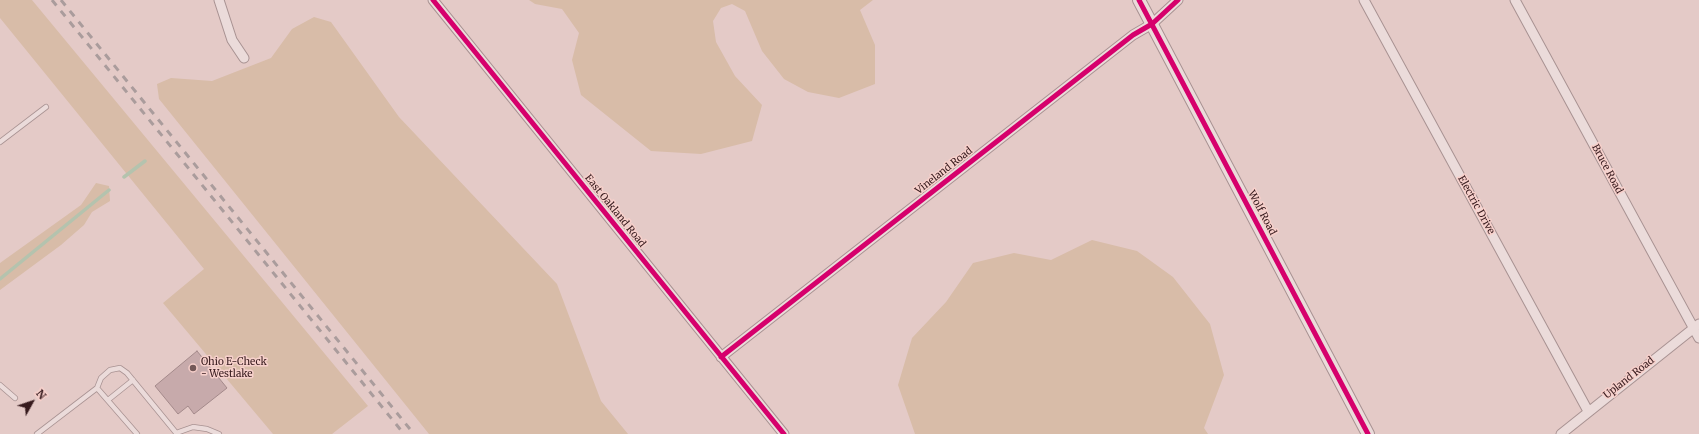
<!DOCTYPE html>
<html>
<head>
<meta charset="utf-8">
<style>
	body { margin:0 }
	#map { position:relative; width:1699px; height:434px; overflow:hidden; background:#e4cac7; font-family:Merriweather,serif }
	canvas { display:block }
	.north { position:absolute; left:12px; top:382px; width:40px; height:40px; -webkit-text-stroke:3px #f7d0cb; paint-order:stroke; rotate:50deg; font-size:11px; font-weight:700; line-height:16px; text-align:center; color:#361a1d }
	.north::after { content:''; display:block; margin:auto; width:14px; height:18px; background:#361a1d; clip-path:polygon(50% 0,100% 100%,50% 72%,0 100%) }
</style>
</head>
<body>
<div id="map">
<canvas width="1699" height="434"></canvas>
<div class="north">N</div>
</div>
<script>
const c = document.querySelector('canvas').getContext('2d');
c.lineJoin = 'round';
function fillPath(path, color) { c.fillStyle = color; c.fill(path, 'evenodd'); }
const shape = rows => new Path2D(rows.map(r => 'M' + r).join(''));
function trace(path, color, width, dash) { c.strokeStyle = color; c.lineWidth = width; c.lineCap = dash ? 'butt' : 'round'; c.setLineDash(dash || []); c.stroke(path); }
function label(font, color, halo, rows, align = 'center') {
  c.font = font + ' Merriweather,serif'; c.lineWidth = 3; c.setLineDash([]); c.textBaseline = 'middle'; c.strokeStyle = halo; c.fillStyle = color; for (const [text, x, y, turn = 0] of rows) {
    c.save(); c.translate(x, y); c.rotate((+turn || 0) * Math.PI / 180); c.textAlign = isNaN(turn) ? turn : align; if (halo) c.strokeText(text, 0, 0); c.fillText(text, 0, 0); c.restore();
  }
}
fillPath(shape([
	[0,0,32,0,368,406,332,434,273,434,163,303,204,269,0,18],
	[529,0,873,0,860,10,875,45,875,84,839,98,808,92,784,79,762,51,745,11,732,4,721,8,713,21,716,42,735,76,762,105,752,141,701,154,651,151,581,95,572,60,579,33,562,9,535,4],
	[314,17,331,22,399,117,557,284,601,401,628,434,429,434,159,99,157,84,171,78,212,81,271,58,292,29],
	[96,183,109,186,110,201,92,212,84,225,61,245,0,290,0,263,81,205],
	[1092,240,1137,251,1173,277,1210,324,1224,375,1204,428,1208,434,915,434,898,385,912,338,946,302,973,263,1014,253,1051,260]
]), '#d8bca8');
trace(shape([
	[124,177,145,161],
	[0,279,109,190]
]), '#b4c3ae', 3.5);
const building = shape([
	[197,351,227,388,194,414,188,406,178,414,155,386,197,351]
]);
fillPath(building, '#c7aaab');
trace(building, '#a3898a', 1);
const service = shape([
	[0,142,46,107],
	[0,385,15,398],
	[97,388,101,378,110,370,120,368,127,373,177,434],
	[108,400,133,380],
	[176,433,193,427,207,429,219,434],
	[37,434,97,388,137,434]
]);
const minor = shape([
	[219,0,232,40,244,58],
	[433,0,784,434],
	[1364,0,1588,411],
	[1515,0,1699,338],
	[721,357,1133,35,1152,24,1178,0],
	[1561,434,1699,324]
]);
const tertiary = shape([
	[1139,0,1368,434]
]);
trace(service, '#a89292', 6);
trace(minor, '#a89292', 11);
trace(tertiary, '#a89292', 14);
trace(service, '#ebdbda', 4.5);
trace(minor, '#ebdbda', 9);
trace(tertiary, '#ebdbda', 12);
trace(shape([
	[52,0,404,434],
	[61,0,414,434]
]), '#aa9c9c', 3, [7, 7]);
trace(shape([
	[433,0,784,434],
	[1139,0,1368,434],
	[721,357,1133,35,1152,24,1178,0]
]), '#d6006c', 5);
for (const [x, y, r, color] of [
	[193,368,4,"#735858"]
]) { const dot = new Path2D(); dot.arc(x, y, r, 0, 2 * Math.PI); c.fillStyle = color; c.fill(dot); trace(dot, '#f7d0cb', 1.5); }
label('10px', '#361a1d', '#f7d0cb', [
	["Bruce Road",1607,169,62],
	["Vineland Road",944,171,-38],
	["Electric Drive",1476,205,61],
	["East Oakland Road",615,211,51],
	["Wolf Road",1262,213,62],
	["Upland Road",1629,378,-38]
]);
label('10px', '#361a1d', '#f7d0cb', [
	["Ohio E-Check",201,362],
	["- Westlake",201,374]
], 'left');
</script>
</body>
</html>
